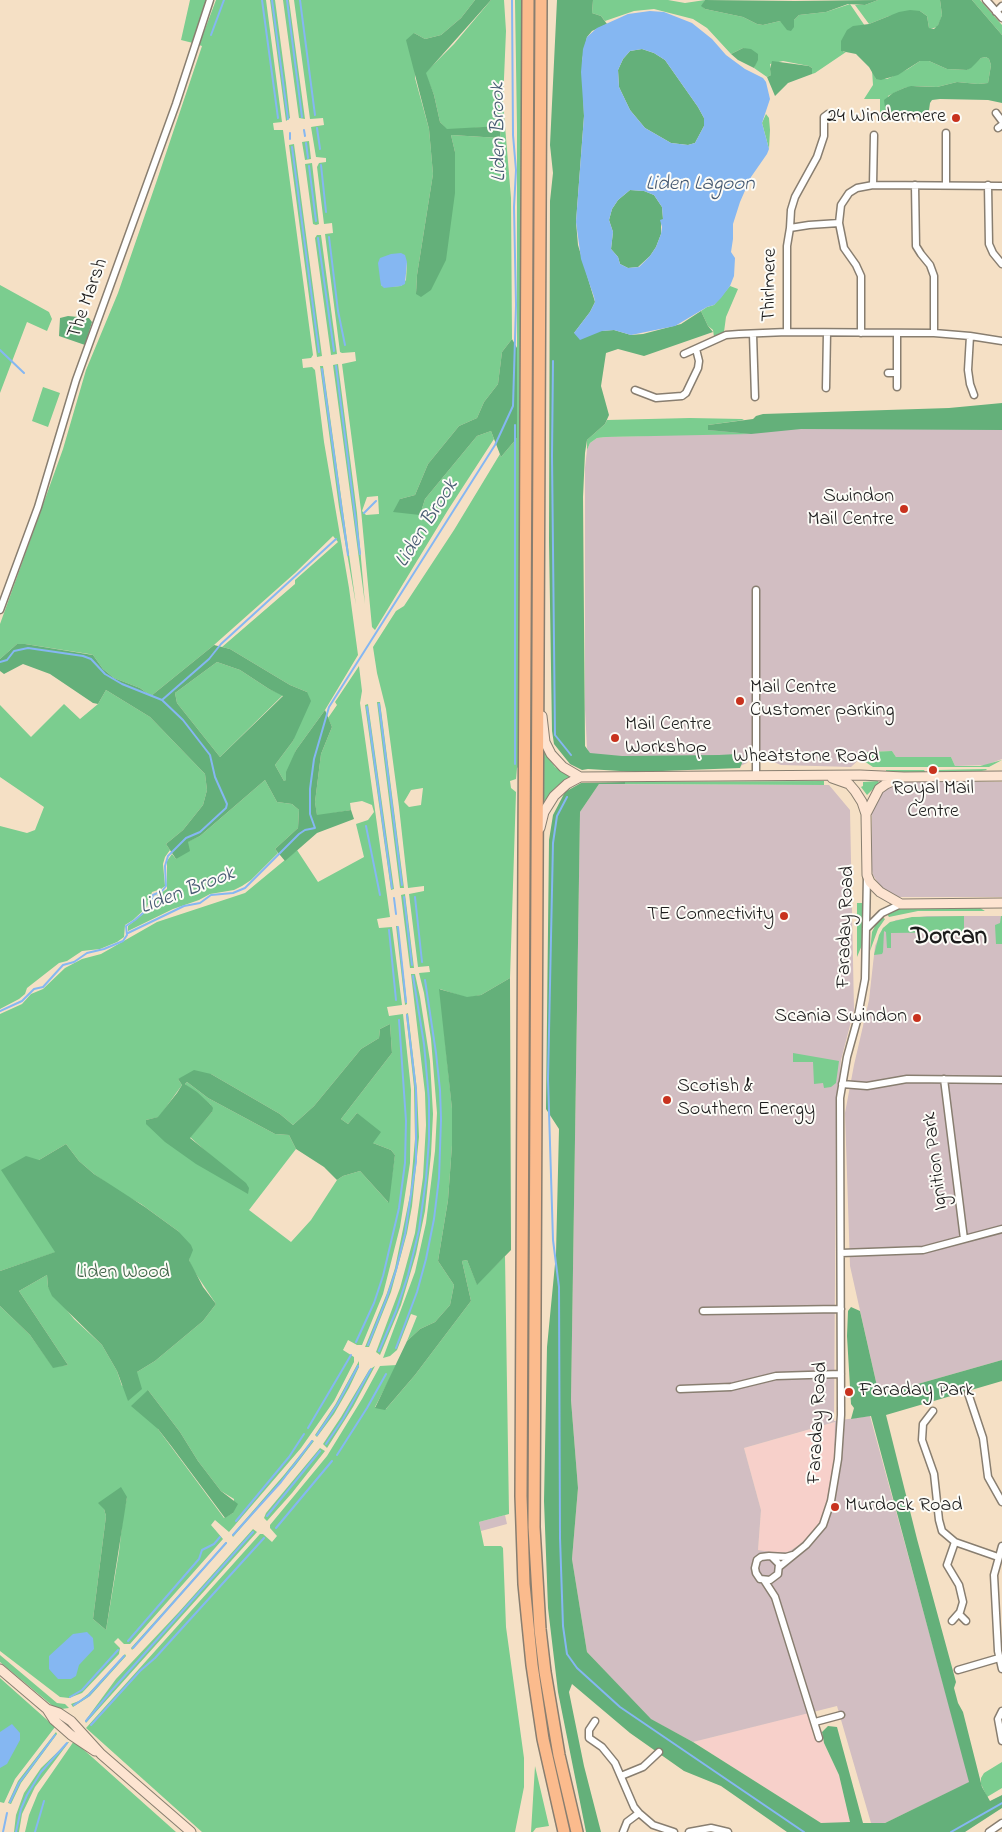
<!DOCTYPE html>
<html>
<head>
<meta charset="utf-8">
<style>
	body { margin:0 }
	canvas { display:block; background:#f5e0c5 }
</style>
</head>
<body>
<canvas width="1002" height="1832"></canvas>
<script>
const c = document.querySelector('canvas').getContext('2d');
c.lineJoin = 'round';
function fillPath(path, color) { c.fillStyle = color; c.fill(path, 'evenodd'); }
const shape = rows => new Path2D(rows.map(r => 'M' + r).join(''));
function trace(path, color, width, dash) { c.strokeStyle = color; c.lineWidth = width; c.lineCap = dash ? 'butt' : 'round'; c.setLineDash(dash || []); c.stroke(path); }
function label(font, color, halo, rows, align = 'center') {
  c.font = font + ' "Indie Flower",sans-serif'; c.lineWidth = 4; c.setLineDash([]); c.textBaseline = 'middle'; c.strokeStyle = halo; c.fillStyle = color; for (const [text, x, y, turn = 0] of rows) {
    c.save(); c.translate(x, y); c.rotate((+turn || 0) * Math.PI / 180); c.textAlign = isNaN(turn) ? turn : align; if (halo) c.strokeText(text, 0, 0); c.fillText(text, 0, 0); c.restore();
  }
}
fillPath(shape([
	[836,1422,834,1460,826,1504,821,1520,811,1534,799,1545,788,1552,779,1553,758,1550,761,1510,744,1448],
	[807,1713,814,1738,823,1736,824,1744,839,1775,850,1823,821,1823,693,1742]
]), '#f7d0ca');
fillPath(shape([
	[746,421,1002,426,1002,759,986,765,955,766,951,757,896,757,892,751,867,752,851,767,781,765,771,761,766,756,752,756,747,763,738,767,595,768,587,748,585,709,585,468,587,450,590,443,597,438,606,437,647,436],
	[901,782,1002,782,1002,897,897,897,882,889,873,875,872,870,872,809,884,789],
	[599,784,829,785,850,810,854,1010,841,1060,836,1120,834,1421,870,1416,970,1782,885,1823,871,1823,837,1706,693,1742,650,1719,587,1652,572,1559,578,1488,571,1400,580,812],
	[835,1422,834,1460,826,1504,821,1520,811,1534,799,1545,788,1552,779,1553,758,1550,761,1510,744,1448],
	[1002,916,1002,1360,879,1395,850,1266,845,1113,854,1065,869,1000,875,946,883,928,896,920,927,916],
	[505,1515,507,1524,481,1531,479,1522]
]), '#d2bec2');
fillPath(shape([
	[190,0,207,0,193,43,181,40],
	[216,0,266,0,282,122,273,123,274,130,283,130,313,355,311,358,302,359,303,368,312,367,315,370,324,442,349,588,358,655,325,710,296,750,287,780,284,781,275,765,293,741,307,692,290,685,230,649,222,647,295,584,295,580,338,542,333,536,295,573,214,645,151,696,140,688,114,678,103,669,93,655,89,654,25,644,17,644,0,659,0,624,63,449,86,370,118,293,156,183,202,46,199,45],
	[270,0,275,0,286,83,290,118,286,121],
	[283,0,289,0,305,119,299,118],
	[294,0,475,0,461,18,441,35,425,39,414,33,415,78,429,129,433,174,417,275,416,294,455,152,451,135,500,138,501,126,447,130,440,122,434,95,425,73,454,44,491,0,504,0,506,31,503,102,511,198,512,339,502,352,498,384,484,402,477,418,459,426,428,464,415,495,400,499,420,515,425,499,477,436,491,431,494,439,448,510,375,630,372,627,361,510,342,364,356,361,355,352,342,353,340,352,325,234,333,233,332,223,324,224,317,167,319,163,326,162,326,158,316,157,311,127,324,125,323,118,310,119],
	[407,262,406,280,401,286,384,287,381,285],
	[378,496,379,514,366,515,362,511,367,497],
	[515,0,522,0,523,54,521,765,517,768,516,779,510,781,511,788,516,792,510,978,481,995,467,998,440,989,452,1109,452,1145,448,1200,438,1261,454,1285,450,1305,435,1322,420,1329,407,1341,417,1316,411,1314,397,1350,390,1356,383,1358,415,1272,426,1223,435,1151,437,1113,431,1039,424,993,419,973,430,972,429,966,418,967,409,894,424,891,424,886,408,888,399,807,386,709,377,673,373,647,396,611,404,606,454,530,500,454,501,457,517,438,517,128],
	[423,788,421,805,409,807,404,802,411,790],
	[533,0,536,0,530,1204,527,1204],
	[593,0,668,0,685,3,705,0,702,6,705,9,743,17,757,24,763,25,780,21,794,27,794,20,799,15,826,12,850,4,865,26,856,26,843,52,846,52,815,73,812,74,812,68,809,66,783,61,770,64,771,75,767,77,754,68,758,56,743,48,731,54,707,28,693,19,654,9,634,11,605,21,601,16,592,13],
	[878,0,940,0,942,15,940,21,937,27,930,29,929,28,927,16,920,11,889,16,869,24,855,5,865,5],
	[972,0,980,0,1002,25,1002,35],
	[986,57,989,59,991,65,988,83,978,84,957,82,937,87,916,86,904,88,888,96,886,115,889,117,880,116,880,99,864,99,873,85,872,70,876,79,887,79,908,69,920,61,929,61,947,69,967,70,981,58],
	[766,114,769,118,770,130,769,149,762,123],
	[309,141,311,159,305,160,302,142],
	[294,144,322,356,317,357,289,145],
	[312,163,319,224,316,225,313,224,305,164],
	[317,235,321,235,337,354,331,355,315,238],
	[0,285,49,312,52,319,47,331,27,322,0,393],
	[730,286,738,289,726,317,724,332,714,337,713,330,708,326,701,311,707,307,714,305],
	[338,364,357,513,365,604,333,365],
	[320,366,323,366,356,605,339,507],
	[43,387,60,393,48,427,32,421],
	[690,418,742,419,744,420,708,425,708,430,751,434,606,437,597,438,590,443,587,450,587,440,605,424,607,420],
	[217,662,240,670,269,689,283,695,220,757,177,703,175,693],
	[359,666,362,691,360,703,390,917,377,919,379,928,392,927,402,1005,387,1007,389,1016,403,1014,411,1090,410,1163,400,1227,383,1294,362,1345,357,1345,348,1340,343,1350,354,1357,354,1362,334,1401,301,1448,229,1532,215,1520,211,1525,223,1539,130,1644,124,1644,118,1638,114,1642,120,1648,119,1654,82,1693,69,1698,60,1697,0,1651,0,1306,30,1335,53,1367,68,1365,19,1291,47,1275,48,1287,74,1319,102,1345,117,1371,122,1386,137,1372,155,1361,203,1321,216,1304,192,1268,189,1260,190,1254,178,1231,141,1204,121,1193,94,1174,79,1161,66,1144,39,1160,56,1252,0,1271,0,1014,22,1004,31,994,43,989,65,968,82,959,101,954,157,922,245,893,297,850,318,882,364,857,356,824,368,820,374,812,372,805,362,801,350,803,351,810,317,816,315,802,321,754,332,727,328,718,337,705,335,702],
	[390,1024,392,1053,341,1119,348,1124,357,1113,373,1143,391,1150,395,1155,388,1202,360,1171,343,1176,337,1180,311,1220,291,1242,249,1210,296,1149,289,1135,275,1134,208,1098,187,1082,185,1084,211,1105,212,1112,190,1137,210,1155,146,1120,159,1117,182,1085,178,1079,211,1074,280,1114,293,1125,314,1106,361,1049,379,1038,380,1029],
	[148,1390,180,1432,198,1461,221,1491,234,1499,233,1513,224,1518,158,1429],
	[127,1497,123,1516,119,1552,106,1630,93,1619,106,1516,104,1509],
	[106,690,150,717,205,774,207,790,203,805,183,830,166,844,170,850,165,857,163,864,165,886,161,889,152,892,147,907,133,920,125,925,124,937,117,942,100,949,82,951,67,961,59,963,27,988,25,994,19,999,0,1009,0,826,27,833,35,830,44,807,0,777,0,705,31,737,64,704,80,719,98,704],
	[377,702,380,702,404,888,400,888],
	[368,704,394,889,391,890,365,705],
	[543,750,555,767,570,777,555,788,543,803],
	[892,751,896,757,951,757,955,766,980,766,1002,760,989,767,873,767,861,759,867,752],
	[886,770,924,770,926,773,900,773,886,771],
	[937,770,986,769,987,770,976,772,937,772],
	[265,780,277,802,292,804,299,810,298,828,275,849,278,853,251,880,242,886,234,890,210,894,199,900,173,909,128,931,128,926,153,906,156,896,167,889,167,861,172,854,176,859,187,842,200,836],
	[824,781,824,785,625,784,625,782],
	[878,781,879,783,867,795,861,787,863,786,863,782],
	[405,894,414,968,410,968,401,895],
	[857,903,862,903,862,945,857,957],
	[980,908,985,911,918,911,889,917,887,914,899,909],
	[964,916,964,932,891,933,891,948,887,948,886,932,884,931,883,952,882,954,874,955,879,935,883,928,890,922,912,917],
	[1001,916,1002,916,1002,944,996,944,995,925,1000,923],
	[882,917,885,919,878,929,870,951,872,932,876,924],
	[396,926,398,926,407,1004,405,1005],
	[411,974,415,974,420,997,430,1061,433,1114,431,1154,425,1211,416,1254,401,1305,380,1355,376,1352,400,1288,415,1233,423,1177,426,1125,425,1093],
	[408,1013,417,1090,419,1137,412,1206,407,1233,391,1292,369,1347,365,1347,387,1293,395,1268,410,1195,415,1139,414,1087,406,1014],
	[793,1053,839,1061,836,1083,831,1087,824,1088,823,1083,814,1084,813,1062,793,1062],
	[505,1256,509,1514,479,1522,484,1546,501,1546,503,1548,506,1627,524,1758,524,1787,515,1832,202,1832,86,1728,260,1534,263,1534,272,1542,277,1536,270,1528,270,1525,327,1456,362,1399,380,1366,397,1365,375,1407,386,1409,415,1375,471,1301,462,1261,467,1260,477,1284],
	[359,1361,359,1367,349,1388,334,1414,317,1437,315,1435,335,1405],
	[375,1366,353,1407,327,1448,323,1444,341,1417,369,1370],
	[312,1440,314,1441,295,1466,233,1537,232,1535,284,1475],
	[320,1448,325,1451,292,1493,267,1521,264,1518,266,1513],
	[253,1529,257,1532,86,1723,85,1721,116,1679,178,1613],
	[226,1542,227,1543,132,1650,131,1648],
	[125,1654,126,1656,90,1696,73,1707,71,1704,79,1701,88,1694],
	[0,1655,57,1703,65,1704,69,1708,61,1709,54,1707,0,1662],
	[0,1678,55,1727,15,1779,4,1803,0,1802],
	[56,1732,57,1734,21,1783,11,1804,8,1803,18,1781],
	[74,1741,176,1832,25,1832,29,1815,38,1793],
	[68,1742,69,1742,35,1787,22,1814,19,1832,14,1832,16,1815,24,1793,41,1768],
	[1002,1762,1002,1788,987,1797,981,1784,981,1778,984,1773],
	[535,1766,549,1826,536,1828,533,1832,531,1832]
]), '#7bcd8f');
fillPath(shape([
	[475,0,491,0,426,73,434,95,440,122,447,129,501,126,500,138,451,135,455,152,455,193,446,260,431,290,421,297,416,294,417,275,433,174,429,129,406,40,414,33,425,39,441,35,461,18],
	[557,0,593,0,592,13,601,16,607,24,592,31,587,37,582,60,584,116,576,222,578,245,595,302,590,312,574,333,614,330,631,335,643,334,681,324,701,311,708,326,713,332,644,356,618,349,606,353,601,386,609,415,605,424,587,440,585,453,583,497,585,746,590,753,622,756,719,755,737,754,744,758,740,768,636,772,588,769,582,770,570,764,554,744,552,731,549,541,550,201,553,173,550,145],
	[705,0,795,1,878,0,865,5,848,4,826,12,799,15,794,20,794,27,791,31,787,30,780,21,763,25,757,24,743,17,705,9,701,6],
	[940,0,972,0,1002,35,1002,103,988,100,940,99,932,100,930,103,928,117,886,115,884,100,893,93,904,88,911,86,937,87,957,82,978,84,988,83,991,65,989,59,986,57,981,58,971,68,967,70,947,69,929,61,920,61,898,75,881,80,876,79,869,67,856,54,841,51,841,41,847,30,853,26,869,24,899,12,910,10,920,11,927,16,929,28,934,29,938,25,942,15],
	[743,48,751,49,758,54,758,60,754,68,738,60,731,54],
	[642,49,654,53,665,60,698,107,704,118,704,126,695,143,688,145,671,143,645,128,630,110,619,87,618,70,623,59,630,51],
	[772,61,809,66,812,68,812,74,788,83,775,96,767,77,771,75,770,69],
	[630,190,644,191,654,195,662,207,663,219,661,225,661,234,656,247,650,256,638,267,628,268,620,264,618,257,611,249,613,232,609,220,612,209,618,200],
	[68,316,89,318,92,322,85,345,59,336,60,318],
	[512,339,517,348,517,438,501,457,491,431,477,436,425,499,420,515,393,512,400,499,415,495,428,464,459,426,477,418,484,402,498,384,502,352],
	[1002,403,1002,430,801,429,751,434,708,430,708,425,753,419,756,416,763,414,949,408],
	[17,644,25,644,93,655,103,669,114,678,140,688,151,696,214,645,230,649,290,685,307,692,311,701,293,741,275,765,284,781,286,780,286,772,296,750,325,710,332,727,321,754,315,802,317,815,351,810,354,819,317,833,285,861,275,849,298,828,299,810,292,804,277,802,265,780,200,836,188,842,190,851,176,859,166,844,183,830,203,805,207,790,205,774,150,717,106,690,98,704,93,703,50,674,23,664,4,674,0,671,0,659],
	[217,662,240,670,269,689,283,696,220,757,177,703,175,693],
	[625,782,625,784,599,784,580,812,571,1400,578,1488,572,1559,587,1652,651,1719,693,1742,821,1823,850,1822,839,1775,824,1743,822,1732,828,1726,837,1727,863,1823,885,1823,969,1782,871,1416,851,1419,854,1408,851,1404,847,1336,848,1311,851,1307,860,1311,879,1395,1002,1360,1002,1381,886,1415,917,1539,956,1682,954,1688,958,1703,963,1712,982,1787,990,1801,1002,1795,1002,1808,965,1832,787,1832,721,1786,684,1771,630,1733,572,1684,569,1692,584,1766,601,1832,586,1832,558,1692,548,1608,544,1501,547,1347,556,1254,559,1129,546,1109,549,840,553,815,565,792,581,783],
	[510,978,511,1250,477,1285,467,1260,462,1261,471,1301,415,1375,385,1410,375,1408,407,1341,420,1329,435,1322,450,1305,454,1285,438,1261,448,1200,452,1145,452,1109,439,989,467,997,481,995],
	[390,1024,392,1053,341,1119,348,1124,357,1113,381,1132,373,1143,391,1150,395,1155,389,1203,360,1171,343,1176,337,1180,324,1167,296,1149,289,1135,275,1134,208,1098,187,1082,185,1084,197,1092,211,1105,213,1108,212,1112,190,1138,246,1183,249,1188,248,1194,196,1164,165,1142,146,1124,146,1120,158,1117,177,1093,182,1085,178,1079,194,1070,211,1074,280,1114,293,1125,314,1106,361,1049,379,1038,380,1029],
	[66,1144,79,1161,94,1174,145,1207,178,1231,191,1245,193,1250,189,1260,203,1287,216,1304,203,1321,155,1361,137,1372,142,1389,128,1401,117,1371,102,1345,52,1296,48,1287,47,1275,19,1291,68,1365,53,1368,30,1335,0,1306,0,1271,55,1252,1,1170,26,1156,39,1160],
	[148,1390,180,1432,198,1461,221,1491,238,1504,233,1513,225,1518,172,1447,158,1429,131,1406],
	[121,1487,127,1497,106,1630,93,1619,106,1516,104,1509,98,1503]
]), '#64b07a');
fillPath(shape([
	[650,11,664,12,692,23,712,39,726,55,745,69,763,78,766,82,770,99,762,123,769,149,767,154,751,177,740,202,733,224,733,239,731,252,735,258,734,276,730,286,721,298,714,305,707,307,675,326,631,335,614,330,602,331,580,340,574,333,590,312,595,302,594,297,581,259,576,222,584,116,581,72,583,49,587,37,597,28,628,14],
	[642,49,654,53,665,60,698,107,704,118,704,126,695,143,688,145,671,143,645,128,630,110,619,87,618,70,623,59,630,51],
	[630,190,644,191,654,195,662,207,663,219,660,220,662,227,661,234,656,247,650,256,639,267,628,268,620,264,618,257,611,249,613,232,609,220,612,209,618,200],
	[401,253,405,255,407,262,405,284,401,286,384,288,381,285,380,279,378,263,380,258,391,254],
	[87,1632,93,1638,94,1649,79,1665,76,1676,71,1679,58,1679,49,1669,49,1656,73,1634],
	[12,1724,20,1733,20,1740,7,1764,0,1768,0,1732]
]), '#85b7f2');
trace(shape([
	[262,0,278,118],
	[272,0,288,119],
	[287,0,302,117],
	[300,0,315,115],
	[211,35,224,0],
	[317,128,320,149],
	[304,130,305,136],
	[290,133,290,139],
	[306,143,308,158],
	[292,147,319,352],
	[321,165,326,212],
	[309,166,316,221],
	[329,237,338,311,345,345],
	[318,238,334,351],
	[0,350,24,373],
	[553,361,552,456,555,735,571,755],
	[336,366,360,554],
	[322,369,348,555],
	[364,513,376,501],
	[0,662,7,660,14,651,28,648,83,656,91,659,105,674,122,684,162,700,183,720,210,755,215,777,227,804,226,808,200,832,186,838,168,856,165,866,166,886,162,891,153,895,150,907,135,920,126,926,127,935,123,941,104,949,87,953,74,962,63,965,43,987,34,989,22,1001,0,1011],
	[162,700,209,659,221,644,336,539],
	[379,704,402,885],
	[367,707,392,888],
	[515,764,515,425],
	[567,797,557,816,553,843,548,1079,553,1240,559,1287,560,1538,563,1626,567,1654,577,1668,620,1707,804,1832],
	[366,826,380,895],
	[404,897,412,965],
	[415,897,422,962],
	[394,898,396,914],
	[398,927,406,1002],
	[389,930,396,1000],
	[128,933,184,906,200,903,211,895,233,893,245,888,299,834,305,830,315,828,310,814,310,789,314,759,329,707,495,445,513,406,516,305,514,207,516,170,513,135,512,0],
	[356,1342,374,1303,383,1276,399,1208,405,1163,406,1121,399,1020],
	[368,1345,386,1300,396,1270,405,1234,416,1161,416,1090,407,1015],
	[396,1348,417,1292,426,1259,434,1219,439,1178,441,1119,440,1090,436,1053,425,980],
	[379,1351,396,1311,408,1275,419,1230,426,1179,429,1140,429,1100,424,1044,413,976],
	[308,1428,351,1355],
	[317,1435,337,1405,358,1366],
	[326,1444,343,1419,371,1369],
	[337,1455,367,1408,386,1374],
	[267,1516,320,1451],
	[236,1521,289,1457,304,1434],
	[276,1528,332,1461],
	[233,1535,281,1482,312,1441],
	[128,1641,199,1559,202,1550,214,1544,220,1537],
	[133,1648,226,1543],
	[70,1697,82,1690,118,1650],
	[74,1705,88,1696,124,1656],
	[86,1721,112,1690,253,1532],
	[91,1725,140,1671,155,1658,264,1538],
	[10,1802,19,1783,55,1735],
	[3,1832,7,1813],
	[16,1832,21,1809,27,1795,41,1772,67,1743],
	[35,1832,44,1801],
	[951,1832,1002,1803]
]), '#85b7f2', 2);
const street = shape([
	[986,0,1002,18],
	[996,12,1002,6],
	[996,113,1002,121],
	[998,128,1002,125],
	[946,133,946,185],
	[873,185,874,135],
	[915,185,916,246,921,254,930,265,934,276,934,333],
	[988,185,989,244,993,253,1002,264],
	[790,228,791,210,795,197,817,157,824,136,824,117,828,114],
	[787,332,787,246,790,228,809,225,839,223],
	[861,333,861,276,856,265,844,248,839,223,841,205,849,193,857,188,873,185,1002,186],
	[753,334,755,397],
	[897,334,897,387],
	[970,336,968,370,970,384,974,395],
	[684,354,726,335,739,334,787,332,934,333,970,336,1002,341],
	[888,373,897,373],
	[826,388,827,333],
	[635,390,656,398,682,396,686,393,698,368,699,361,696,349],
	[0,610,38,507,76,380,176,104,210,0],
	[756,775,756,590],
	[866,929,882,913,901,904],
	[944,1079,964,1239],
	[842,1084,867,1086,907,1079,1002,1080],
	[841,1253,923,1250,1002,1229],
	[703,1311,841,1309],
	[680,1389,731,1387,776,1376,841,1374],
	[968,1393,983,1438,988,1477,1002,1502],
	[933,1411,923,1424,922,1440,934,1474,939,1520,942,1531,955,1542,998,1557],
	[1002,1546,994,1575,998,1651,1002,1669],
	[772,1557,779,1564,778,1574,770,1580,760,1579,756,1573,755,1568,757,1560,761,1557,769,1556,786,1557,793,1555],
	[779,1567,806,1545,823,1525,831,1501,838,1459,841,1415,840,1098,847,1057,857,1021,865,979,867,876],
	[764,1580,775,1597,819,1738],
	[959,1614,966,1621],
	[952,1621,960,1612,963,1602,959,1585,947,1565,955,1542],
	[958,1670,999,1658],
	[595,1721,589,1730,589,1738,602,1747,615,1763,634,1807,639,1813,653,1825,674,1832],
	[815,1722,841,1715],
	[1002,1741,998,1719,1002,1711],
	[621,1776,643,1767,659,1752],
	[623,1832,627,1822,639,1813],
	[689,1832,711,1828,728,1832],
	[989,1832,1002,1823]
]);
const secondary = shape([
	[542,716,545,742,551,754,563,767,580,777],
	[832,778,849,784,855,791,862,802,866,814,867,875,870,882,880,892,901,904,1002,903],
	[866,814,879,789,886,784,900,778],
	[540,828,544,812,554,796,567,784,580,777,860,775,904,777,1002,776],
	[0,1669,47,1709,54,1720,71,1735,95,1751],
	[47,1709,59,1713,71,1721,101,1754,191,1832]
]);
const highway = shape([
	[528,0,521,1496,524,1584,532,1665,543,1739,564,1832],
	[541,0,534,1527,540,1629,545,1672,559,1755,577,1832]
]);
trace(street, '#887e70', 9);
trace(secondary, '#887e70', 11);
trace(highway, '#887e70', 14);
trace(street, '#fff', 6);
trace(secondary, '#fde4d1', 9);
trace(highway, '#fbbb8d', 11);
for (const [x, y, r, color] of [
	[956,118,5,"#c8321e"],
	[904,509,5,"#c8321e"],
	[740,701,5,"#c8321e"],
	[615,738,5,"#c8321e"],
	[933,770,5,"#c8321e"],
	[784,916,5,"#c8321e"],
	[917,1018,5,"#c8321e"],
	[667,1100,5,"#c8321e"],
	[849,1392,5,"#c8321e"],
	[835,1507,5,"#c8321e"]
]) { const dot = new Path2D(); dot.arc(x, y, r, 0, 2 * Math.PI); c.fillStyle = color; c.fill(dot); trace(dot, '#fdfcf7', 2); }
label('20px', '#1c1c1c', '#fdfcf7', [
	["24 Windermere",946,118,"right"],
	["Swindon",894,498,"right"],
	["Mail Centre",894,521,"right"],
	["Mail Centre",750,689],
	["Customer parking",750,712],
	["Mail Centre",625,726],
	["Workshop",625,749],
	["Royal Mail",933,790,"center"],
	["Centre",933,813,"center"],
	["TE Connectivity",774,916,"right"],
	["Scania Swindon",907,1018,"right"],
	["Scotish &",677,1088],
	["Southern Energy",677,1111],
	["Faraday Park",859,1392],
	["Murdock Road",845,1507]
], 'left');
label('20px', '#1c1c1c', '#fdfcf7', [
	["Thirlmere",771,285,-89],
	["The Marsh",89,299,-70],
	["Wheatstone Road",806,758],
	["Faraday Road",847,927,-88],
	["Ignition Park",937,1161,-97],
	["Faraday Road",819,1423,-87]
]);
label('20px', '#42634a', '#fdfcf7', [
	["Liden Wood",123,1274]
]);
label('italic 21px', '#465a72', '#fdfcf7', [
	["Liden Brook",500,132,-91],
	["Liden Lagoon",700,186],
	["Liden Brook",428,524,-58],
	["Liden Brook",188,892,-21]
]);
label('bold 25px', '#1c1c1c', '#fdfcf7', [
	["Dorcan",949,939]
]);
</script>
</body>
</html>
